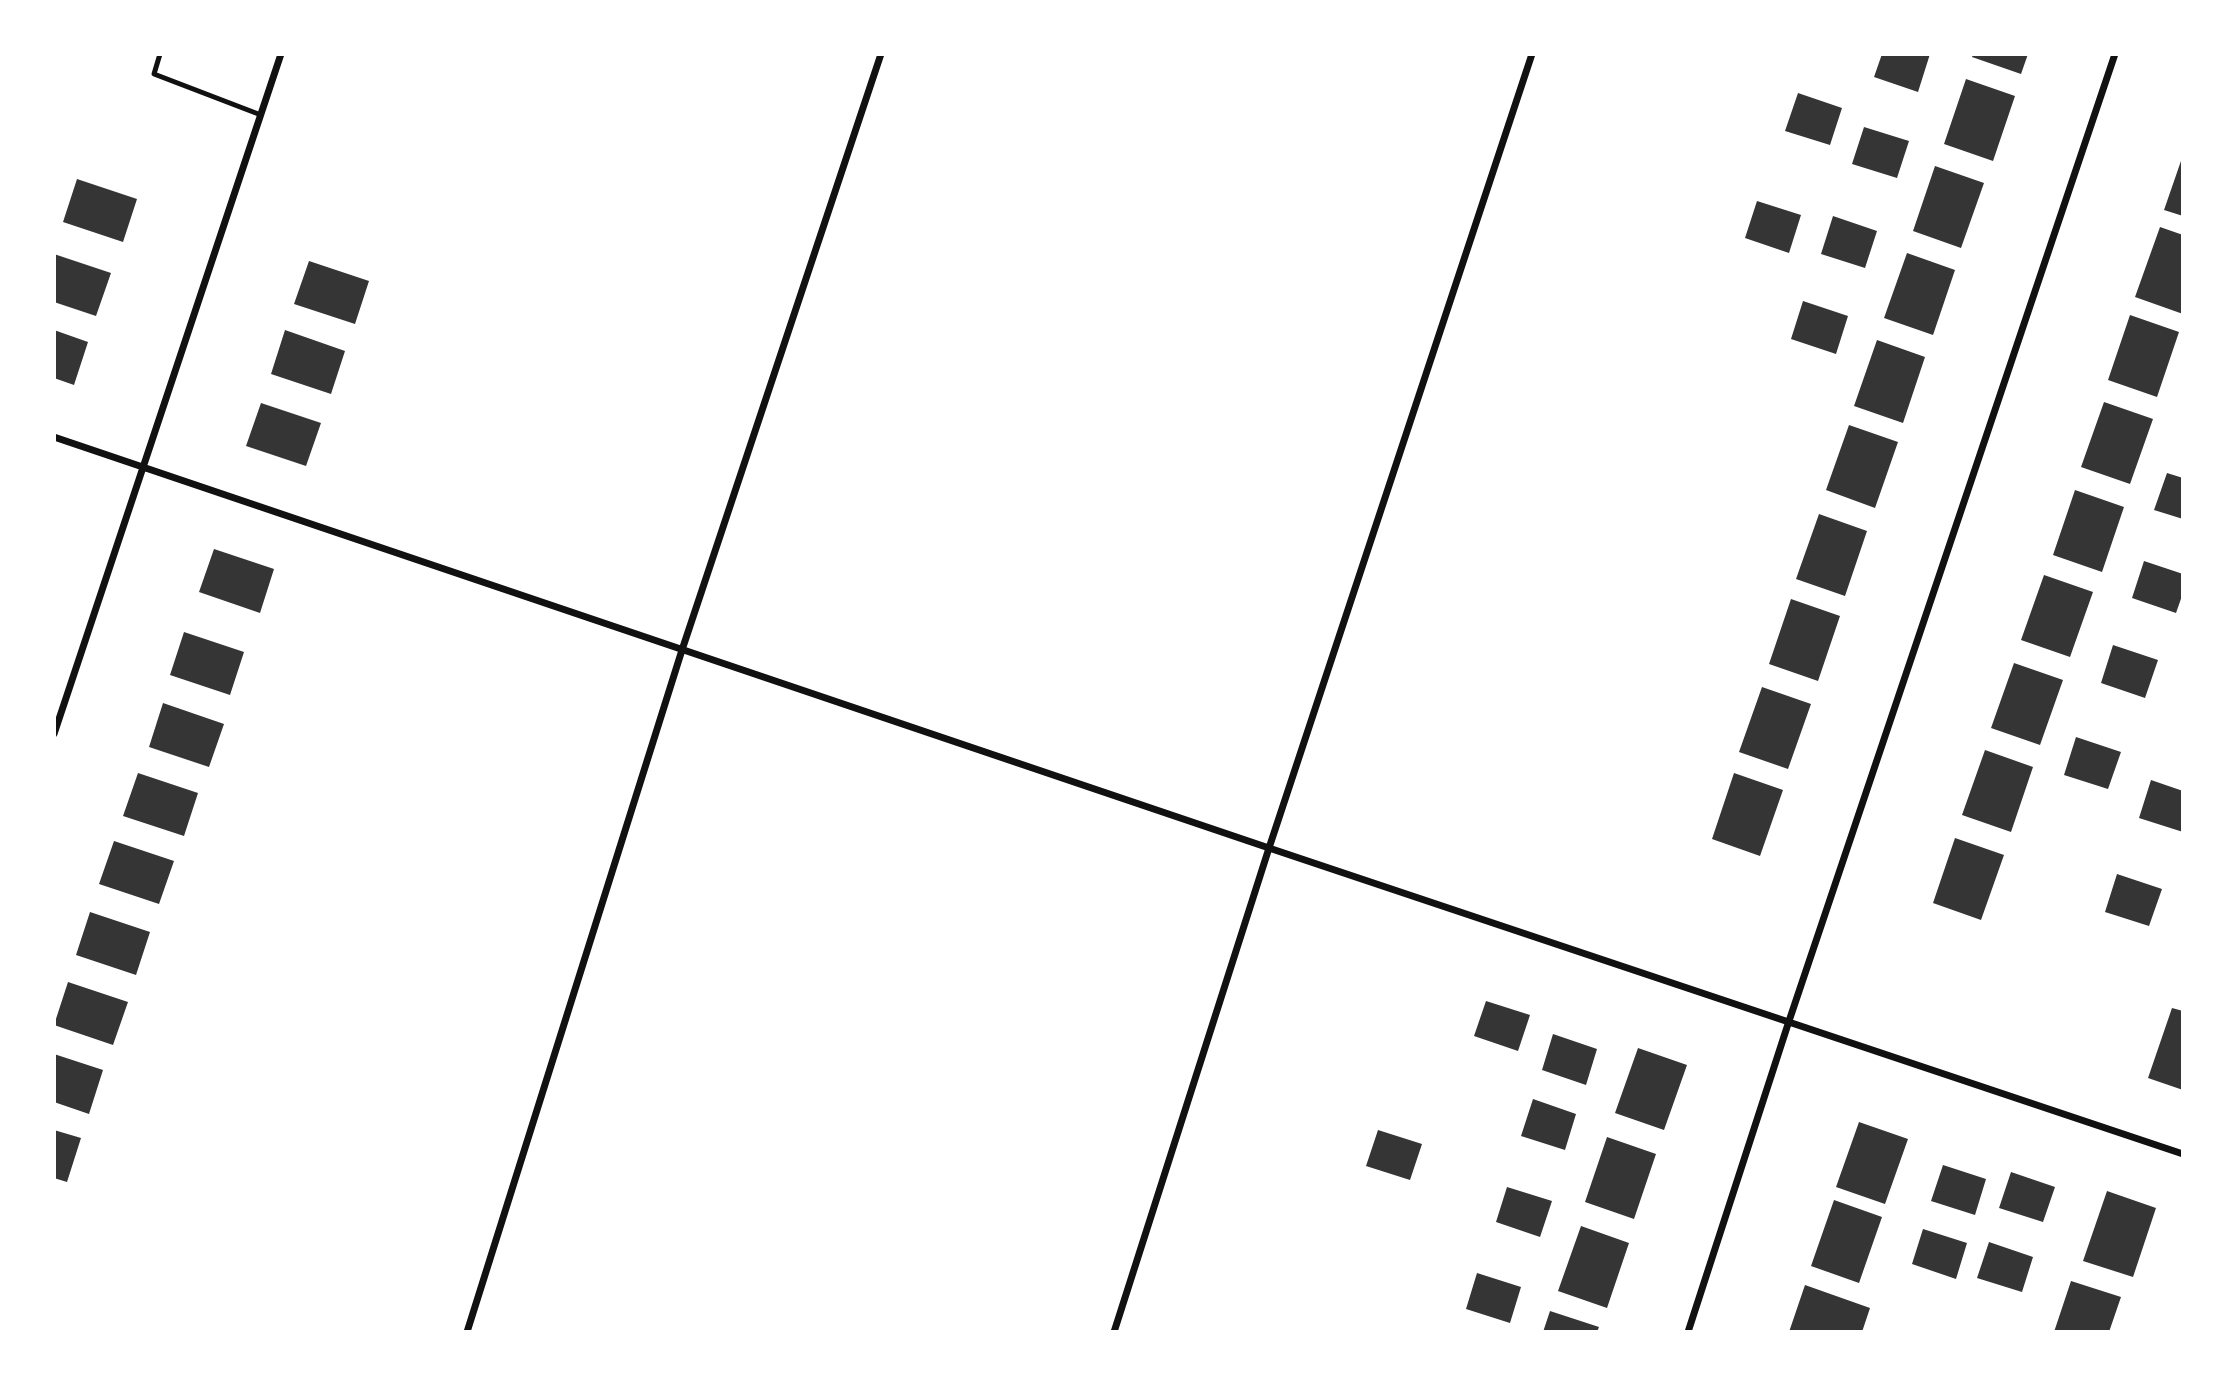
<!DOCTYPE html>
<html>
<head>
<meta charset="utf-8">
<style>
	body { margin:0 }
	#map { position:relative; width:2237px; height:1386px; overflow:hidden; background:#fff; font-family:Lora,serif }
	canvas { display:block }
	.frame { position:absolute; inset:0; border:56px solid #fff; pointer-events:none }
</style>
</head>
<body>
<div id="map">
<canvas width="2237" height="1386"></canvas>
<div class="frame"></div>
</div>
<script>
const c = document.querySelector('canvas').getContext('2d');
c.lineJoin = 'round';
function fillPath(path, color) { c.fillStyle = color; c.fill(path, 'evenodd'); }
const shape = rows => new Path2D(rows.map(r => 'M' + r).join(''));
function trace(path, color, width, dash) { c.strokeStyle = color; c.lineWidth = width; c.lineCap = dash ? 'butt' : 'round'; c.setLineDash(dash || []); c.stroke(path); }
fillPath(shape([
	[1882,54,1930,54,1918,92,1874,77],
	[1973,54,2028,54,2021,74,1972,57],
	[1966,79,2015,96,1993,161,1944,144],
	[1798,93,1842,108,1830,145,1785,131],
	[1864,127,1909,141,1897,178,1852,164],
	[2182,158,2183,158,2183,216,2164,210],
	[1935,166,1984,183,1961,248,1913,231],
	[77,179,137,199,123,242,63,222],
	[1757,201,1801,215,1789,253,1745,238],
	[1833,216,1877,231,1865,268,1821,254],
	[2160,227,2183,235,2183,314,2135,297],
	[1907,253,1955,270,1933,335,1884,318],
	[54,254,111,273,96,316,54,302],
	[309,261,369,281,355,324,294,304],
	[1803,301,1848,316,1836,354,1791,339],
	[2130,315,2179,332,2157,397,2108,380],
	[54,330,88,342,74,385,54,378],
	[285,330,345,351,331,394,271,374],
	[1877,340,1925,357,1903,423,1854,406],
	[2104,402,2153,419,2130,484,2081,467],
	[261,403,321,423,306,466,246,446],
	[1849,425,1898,442,1875,508,1826,490],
	[2167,473,2183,478,2183,519,2154,510],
	[2075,490,2124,507,2102,572,2053,555],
	[1819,514,1867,531,1845,596,1796,579],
	[214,549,274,569,260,613,199,592],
	[2144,561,2183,574,2183,593,2176,613,2132,598],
	[2044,575,2093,592,2070,657,2021,640],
	[1791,599,1840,616,1818,681,1769,664],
	[184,632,244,652,230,695,170,675],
	[2113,645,2158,660,2145,698,2101,683],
	[2014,663,2063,680,2040,745,1991,728],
	[1762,687,1811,704,1788,769,1739,752],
	[163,703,224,724,209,767,149,747],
	[2076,737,2121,752,2108,789,2064,775],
	[1985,750,2033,767,2011,832,1962,815],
	[138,773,198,793,184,836,123,816],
	[1734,773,1783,790,1760,856,1712,839],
	[2151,780,2183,791,2183,832,2139,818],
	[1955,838,2004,855,1981,920,1933,903],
	[114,841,174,861,159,904,99,884],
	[2117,874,2162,889,2149,926,2105,912],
	[90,912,150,932,136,975,76,955],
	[68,982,128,1002,113,1045,54,1025],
	[1486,1001,1530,1015,1518,1051,1474,1036],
	[2172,1008,2183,1011,2183,1090,2148,1078],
	[1553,1034,1597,1049,1586,1085,1542,1070],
	[1638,1048,1687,1065,1664,1130,1615,1113],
	[54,1054,103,1070,89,1114,54,1102],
	[1533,1099,1576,1114,1565,1150,1521,1136],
	[1859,1122,1908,1139,1885,1204,1836,1187],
	[54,1130,81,1138,67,1182,54,1178],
	[1378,1130,1422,1144,1410,1180,1366,1166],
	[1607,1137,1656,1154,1634,1219,1585,1202],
	[1943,1165,1986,1179,1975,1215,1931,1201],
	[2011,1172,2055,1187,2043,1222,1999,1208],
	[1507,1187,1552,1201,1540,1237,1496,1222],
	[2107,1191,2156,1208,2133,1277,2083,1261],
	[1834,1200,1882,1217,1859,1283,1811,1266],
	[1581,1226,1629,1243,1607,1308,1558,1291],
	[1923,1229,1967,1243,1956,1279,1912,1264],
	[1989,1242,2033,1257,2022,1292,1977,1278],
	[1477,1273,1521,1287,1510,1323,1466,1309],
	[2071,1281,2121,1297,2109,1332,2054,1332],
	[1805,1285,1870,1308,1862,1332,1789,1332],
	[1550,1311,1599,1327,1597,1332,1543,1332]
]), '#353535');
trace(shape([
	[160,54,154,74,261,115]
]), '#111', 5);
trace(shape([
	[54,437,1269,848,2183,1154],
	[54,734,281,54],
	[467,1332,682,650,881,54],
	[1114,1332,1269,848,1532,54],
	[1688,1332,1789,1021,2115,54]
]), '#111', 7);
</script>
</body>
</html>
